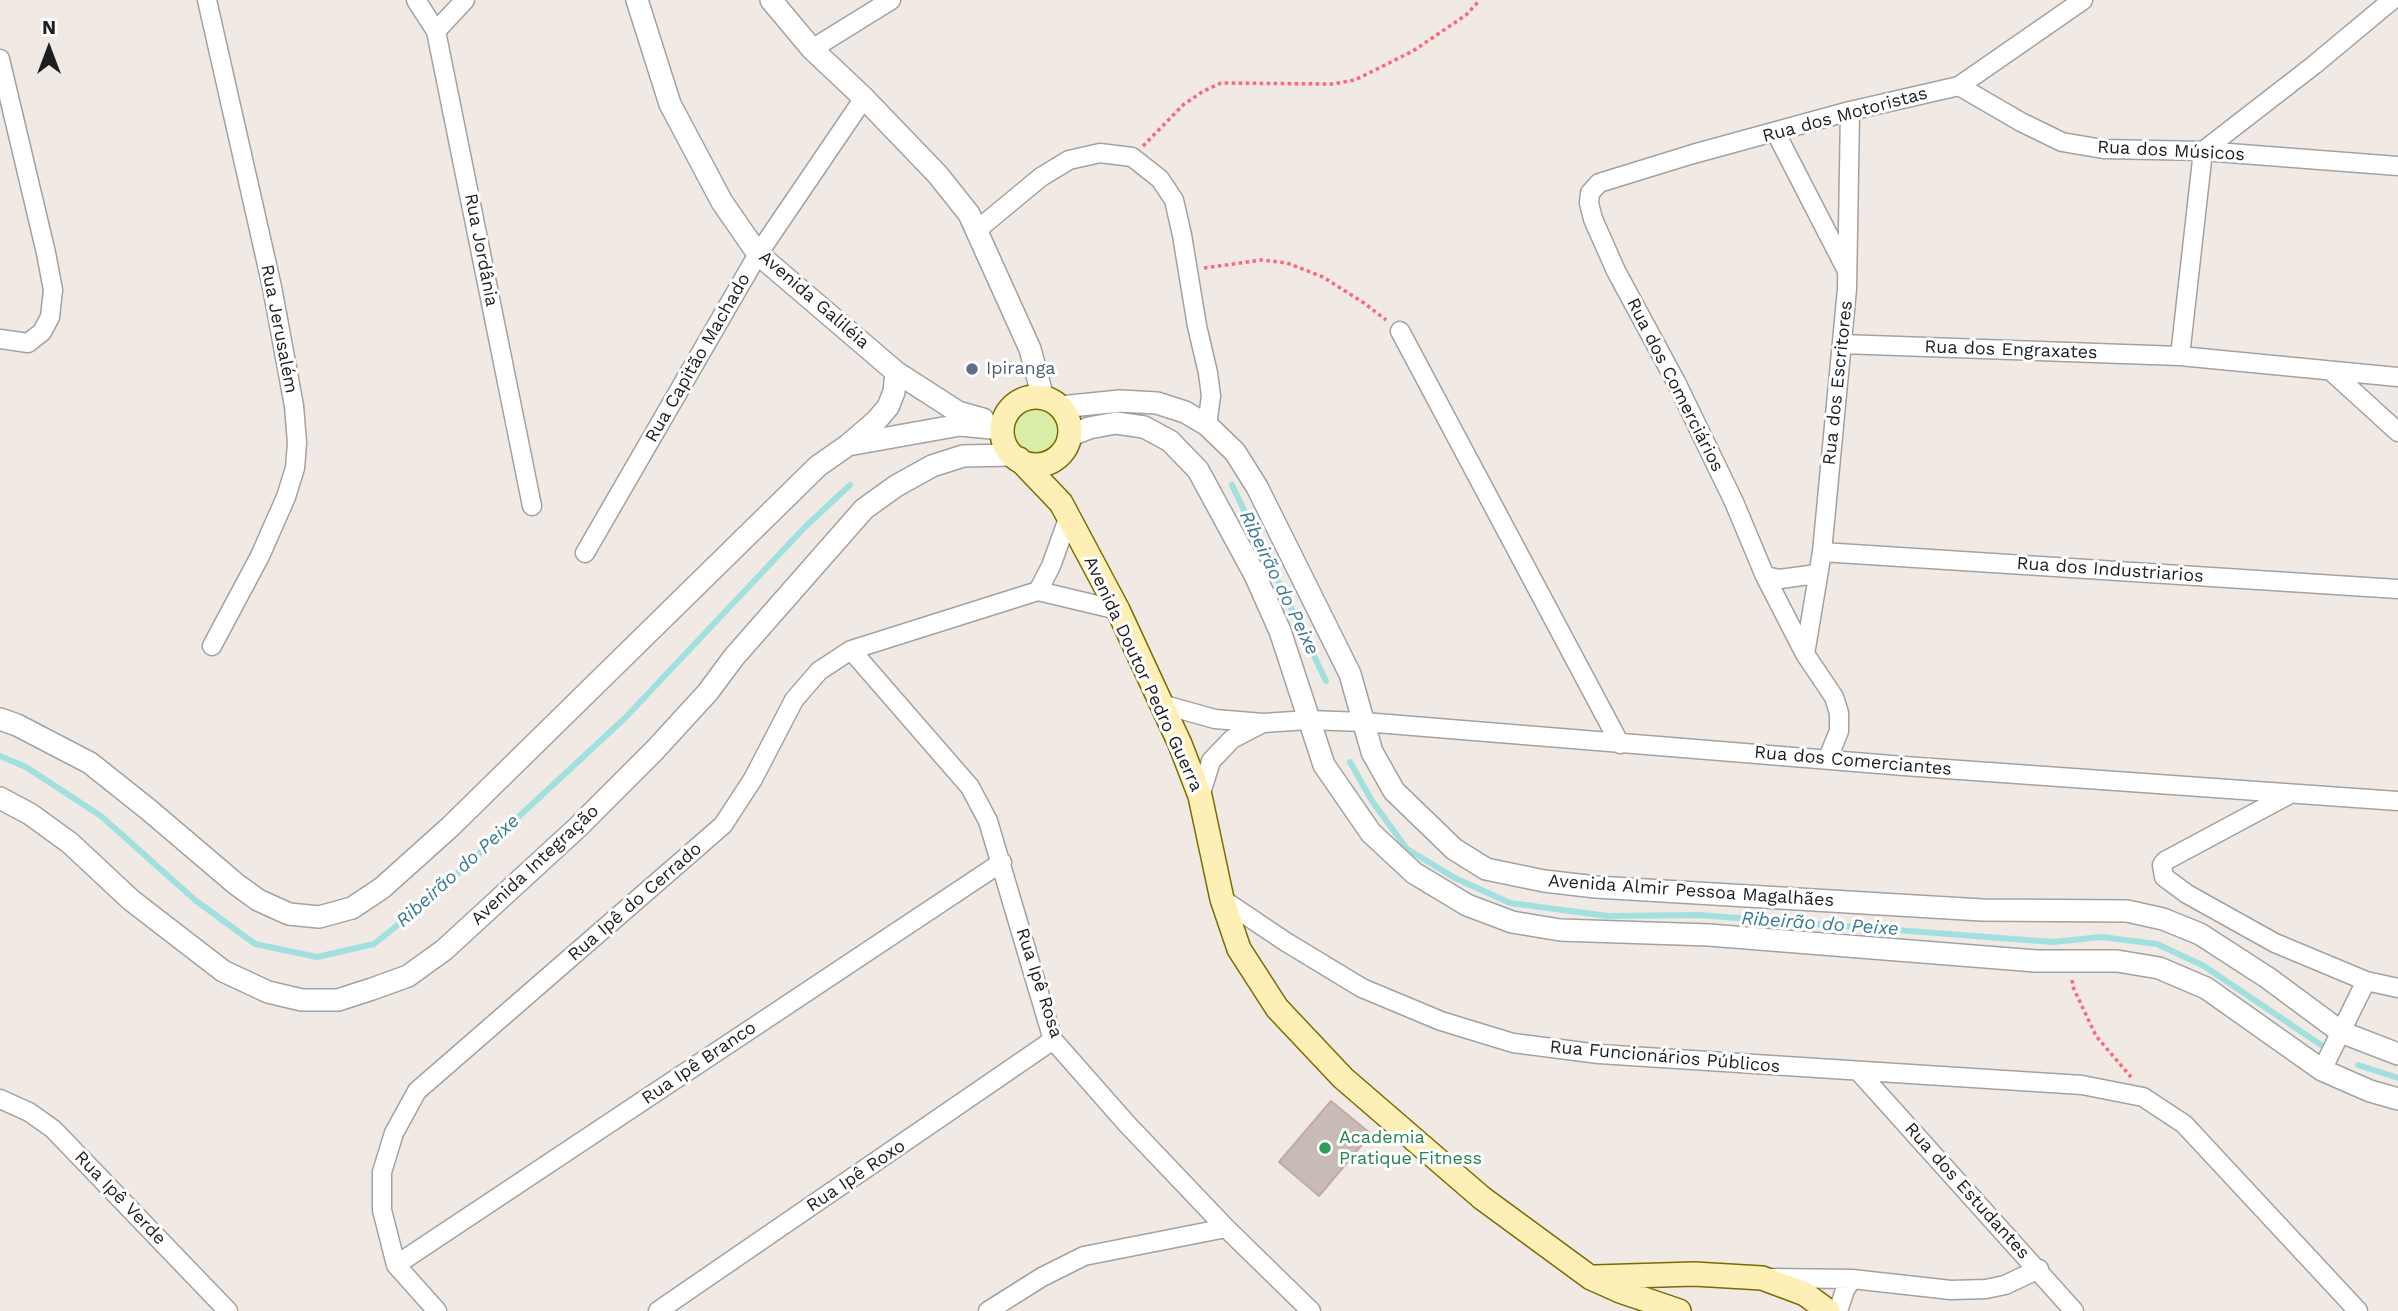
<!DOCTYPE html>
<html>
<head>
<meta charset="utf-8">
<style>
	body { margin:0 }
	#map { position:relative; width:2398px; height:1311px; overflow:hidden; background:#f0e9e4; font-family:"Work Sans",sans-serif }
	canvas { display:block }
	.north { position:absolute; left:14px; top:14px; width:70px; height:70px; -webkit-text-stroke:5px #fff; paint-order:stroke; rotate:0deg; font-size:19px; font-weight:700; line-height:28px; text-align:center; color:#1e1e1e }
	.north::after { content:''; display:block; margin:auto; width:24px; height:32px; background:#1e1e1e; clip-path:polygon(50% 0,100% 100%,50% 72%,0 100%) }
</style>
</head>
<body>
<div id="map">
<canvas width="2398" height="1311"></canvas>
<div class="north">N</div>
</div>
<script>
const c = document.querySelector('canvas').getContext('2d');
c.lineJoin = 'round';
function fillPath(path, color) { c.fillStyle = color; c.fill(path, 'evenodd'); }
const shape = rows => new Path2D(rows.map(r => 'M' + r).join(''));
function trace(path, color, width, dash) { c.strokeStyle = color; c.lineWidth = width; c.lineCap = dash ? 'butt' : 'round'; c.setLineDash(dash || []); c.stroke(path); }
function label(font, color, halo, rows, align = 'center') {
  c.font = font + ' "Work Sans",sans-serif'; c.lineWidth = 6; c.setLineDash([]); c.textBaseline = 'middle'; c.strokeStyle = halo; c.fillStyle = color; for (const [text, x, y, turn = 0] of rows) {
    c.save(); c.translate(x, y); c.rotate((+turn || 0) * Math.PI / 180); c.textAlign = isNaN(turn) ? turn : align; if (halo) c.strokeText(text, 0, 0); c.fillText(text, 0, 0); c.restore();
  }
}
fillPath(shape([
	'1009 429a26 26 0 1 1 52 0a26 26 0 1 1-52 0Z'
]), '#daeda7');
trace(shape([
	[1232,485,1326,681],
	[0,756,26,767,101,816,195,900,255,944,317,957,374,944,430,899,625,718,805,527,850,485],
	[1350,762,1372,801,1407,849,1455,878,1510,903,1608,916,1699,915,2053,942,2101,937,2157,944,2204,966,2321,1045],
	[2358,1065,2398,1078]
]), '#a2e0df', 6);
const building = shape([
	[1331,1101,1371,1134,1319,1196,1279,1162,1331,1101]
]);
fillPath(building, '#c8bab7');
trace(building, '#c2aba5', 2);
const minor = shape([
	[207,0,272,287,294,406,297,443,295,468,286,497,260,556,212,646],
	[416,0,436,31,532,506],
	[436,31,465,0],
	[812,49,891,0],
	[0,59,46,253,53,290,50,317,42,332,28,343,0,339],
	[1959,86,2021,122,2062,142,2103,149,2203,151,2398,166],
	[1776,133,1846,269],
	[2203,151,2314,65,2392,0],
	[977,230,1041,177,1069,160,1100,153,1132,157,1160,179,1174,200,1182,235,1197,326,1208,373,1211,396,1207,425],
	[1400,331,1620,744],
	[1842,344,2180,356,2398,377],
	[2180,356,2203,151],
	[2332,372,2398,432],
	[1822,552,2398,589],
	[585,553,758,254,864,98],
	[1765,576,1780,579,1817,574],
	[1038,591,1051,566,1069,516],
	[851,650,970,787,988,821,1053,1040,1127,1124,1226,1228,1311,1311],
	[1805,654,1822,552,1847,289,1850,111],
	[1161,704,1215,719,1263,723,1308,720,1364,722,1904,766,2398,801],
	[1828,758,1839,731,1839,713,1834,697,1805,654,1765,576,1734,502,1676,382,1616,271,1593,219,1589,203,1590,193,1599,183,1693,154,1850,111,1959,86,2083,0],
	[2290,794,2165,861,2162,865,2164,877,2187,894,2275,943,2366,981,2398,988],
	[1200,796,1211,761,1232,739,1263,723],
	[1222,899,1286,942,1362,988,1441,1021,1513,1043,1599,1054,2082,1085,2143,1097,2184,1124,2358,1311],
	[2322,1070,2366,981],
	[1859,1072,2074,1311],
	[0,1099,29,1112,53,1129,228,1311],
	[396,1265,1002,862],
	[1772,1278,1852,1279,1951,1290,1986,1289,2005,1285,2039,1269],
	[437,1311,396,1265,382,1210,382,1172,394,1133,417,1091,723,825,753,779,794,700,819,671,851,650,1038,591,1118,610],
	[658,1311,1053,1040],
	[988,1311,1042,1277,1084,1256,1226,1228],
	[1838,1311,1845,1290,1852,1279]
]);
const tertiary = shape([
	[637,0,670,104,722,202,758,254,896,372,958,412,983,419],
	[771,0,812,49,864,98,938,175,969,214,1030,349,1043,398],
	[1060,407,1120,401,1157,403,1185,412,1207,425,1235,452,1257,487,1350,674,1372,752,1394,791,1454,849,1486,869,1544,881,1596,887,1982,910,2127,911,2163,919,2200,934,2268,978,2341,1032,2398,1054],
	[1069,436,1089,428,1116,423,1144,427,1170,441,1198,470,1255,575,1280,631,1324,765,1371,833,1414,873,1467,905,1512,922,1560,930,1709,935,2036,961,2117,961,2159,968,2206,988,2322,1070,2370,1091,2398,1099],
	[848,445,876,421,888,407,894,392,896,372],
	[0,719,17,725,90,763,149,810,236,884,258,900,289,914,319,917,352,908,382,888,450,827,818,466,848,445,960,425,1002,429],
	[0,798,30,814,70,843,131,900,223,971,268,992,302,1000,338,1000,372,989,408,976,444,950,578,827,654,751,708,692,734,657,864,509,896,486,932,466,963,456,1012,455]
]);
const secondary = shape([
	'1002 431a34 34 0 1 1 68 0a34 34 0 1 1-68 0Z',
	[1019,459,1061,503,1118,610,1180,744,1200,796,1222,899,1239,949,1277,1008,1343,1078,1482,1198,1591,1278,1620,1291,1679,1311],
	[1595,1277,1694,1274,1762,1278,1805,1294,1828,1311]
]);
trace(minor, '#a2a2a2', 21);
trace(tertiary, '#a2a2a2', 24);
trace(secondary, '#7b6b00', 26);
trace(shape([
	[1143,146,1183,105,1202,92,1221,83,1333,84,1355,80,1413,51,1466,15,1480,0],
	[1204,268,1262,260,1287,263,1323,277,1364,303,1386,320],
	[2072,980,2073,987,2096,1036,2131,1077]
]), '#ff667a', 3.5, [3.5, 3.5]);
trace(minor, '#fff', 18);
trace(tertiary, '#fff', 21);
trace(secondary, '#fdefb5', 23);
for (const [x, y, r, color] of [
	[972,369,7,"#5c6f8a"],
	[1325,1148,7,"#2e9e5b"]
]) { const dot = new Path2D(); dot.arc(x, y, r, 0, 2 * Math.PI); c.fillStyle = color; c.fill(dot); trace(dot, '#fff', 2.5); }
label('18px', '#1e1e1e', '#fff', [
	["Rua dos Motoristas",1845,115,-15],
	["Rua dos Músicos",2171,151,3],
	["Rua Jordânia",481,250,79],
	["Avenida Galiléia",814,300,41],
	["Rua Jerusalém",279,329,79],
	["Rua dos Engraxates",2011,350,2],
	["Rua Capitão Machado",698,358,-60],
	["Rua dos Escritores",1838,383,-84],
	["Rua dos Comerciários",1675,385,63],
	["Rua dos Industriarios",2110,570,4],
	["Avenida Doutor Pedro Guerra",1143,674,65],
	["Rua dos Comerciantes",1853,761,5],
	["Avenida Integração",535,865,-43],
	["Avenida Almir Pessoa Magalhães",1691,891,4],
	["Rua Ipê do Cerrado",635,902,-41],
	["Rua Ipê Rosa",1039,983,72],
	["Rua Funcionários Públicos",1665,1057,5],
	["Rua Ipê Branco",699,1063,-34],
	["Rua Ipê Roxo",856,1176,-34],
	["Rua dos Estudantes",1967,1191,48],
	["Rua Ipê Verde",120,1198,46]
]);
label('18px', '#4e5e75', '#fff', [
	["Ipiranga",986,369]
], 'left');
label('18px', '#27864d', '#fff', [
	["Academia",1339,1138],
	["Pratique Fitness",1339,1159]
], 'left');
label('italic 19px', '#3b7c93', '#fff', [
	["Ribeirão do Peixe",1279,583,64],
	["Ribeirão do Peixe",458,871,-42],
	["Ribeirão do Peixe",1820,924,4]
]);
</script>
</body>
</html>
